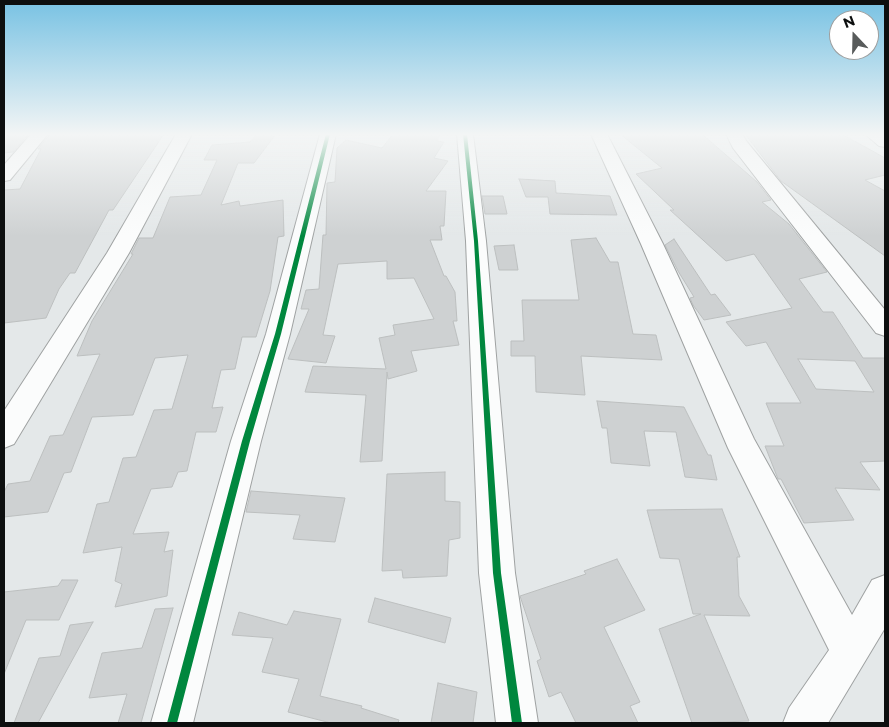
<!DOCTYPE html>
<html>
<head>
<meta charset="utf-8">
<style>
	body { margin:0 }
	#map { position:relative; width:889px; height:727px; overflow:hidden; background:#e4e8e9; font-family:Montserrat,sans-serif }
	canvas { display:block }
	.frame { position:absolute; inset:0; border:5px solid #0d0f0f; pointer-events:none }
	.north { position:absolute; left:829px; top:10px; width:50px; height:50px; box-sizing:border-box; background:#fff; border:1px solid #9e9f9f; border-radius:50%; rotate:339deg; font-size:14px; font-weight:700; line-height:20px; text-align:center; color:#0d0f0f }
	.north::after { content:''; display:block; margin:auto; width:18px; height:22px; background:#585b5b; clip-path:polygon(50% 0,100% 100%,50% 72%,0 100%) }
</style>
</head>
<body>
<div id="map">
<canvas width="889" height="727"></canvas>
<div class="frame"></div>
<div class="north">N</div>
</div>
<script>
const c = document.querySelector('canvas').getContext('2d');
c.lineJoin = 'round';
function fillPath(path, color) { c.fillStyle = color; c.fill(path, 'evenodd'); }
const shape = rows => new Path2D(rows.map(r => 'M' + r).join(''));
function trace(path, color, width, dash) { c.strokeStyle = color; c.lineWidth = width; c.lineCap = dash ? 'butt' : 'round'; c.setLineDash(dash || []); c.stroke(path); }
const building = shape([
	[4,134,29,134,13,152,4,153,4,134],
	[50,134,164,134,113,210,109,210,75,273,70,273,59,289,46,318,4,323,4,190,20,189,41,149,38,149,50,134],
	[257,134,276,134,254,163,238,163,221,205,239,201,240,206,283,200,284,236,278,237,270,291,256,337,242,337,235,369,221,370,212,408,223,407,216,432,196,432,187,471,178,472,172,487,151,489,133,534,169,532,164,552,173,550,167,596,115,607,122,584,115,581,122,547,83,553,97,504,109,502,123,458,136,457,154,410,172,409,188,355,155,358,133,415,92,417,71,472,64,473,48,512,4,517,4,492,8,484,30,481,50,436,63,435,100,354,77,356,92,321,133,254,131,254,139,238,153,238,170,197,201,195,217,160,204,160,212,145,250,142,257,134],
	[393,134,440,134,437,141,444,142,434,158,448,161,426,191,446,191,444,226,440,226,442,240,430,240,444,276,446,276,455,292,457,321,453,321,459,345,411,351,417,371,388,379,387,372,382,461,360,462,366,395,305,392,313,366,386,369,379,338,395,335,393,325,434,319,414,278,387,279,387,261,338,264,323,335,335,336,326,363,288,359,309,309,301,309,306,290,319,289,323,235,326,235,327,183,335,182,337,148,346,140,382,148,393,134],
	[620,134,702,134,757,182,771,200,762,202,789,224,827,272,799,279,823,312,833,312,863,358,885,358,885,461,860,462,880,490,835,488,854,520,804,523,781,479,778,479,765,446,784,446,766,403,801,403,766,342,746,346,726,322,792,308,754,254,726,261,670,210,674,210,636,174,662,168,620,134],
	[798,359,855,361,874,392,816,389,798,359],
	[745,134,842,134,885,158,885,175,865,180,885,191,885,256,781,181,745,134],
	[519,179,555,181,556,193,610,196,617,215,550,214,548,197,526,197,519,179],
	[482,196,503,196,507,214,485,214,482,196],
	[596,238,610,262,618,262,633,334,656,335,662,360,581,356,585,395,536,392,535,356,511,356,511,341,524,341,522,300,579,300,571,240,596,238],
	[674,239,711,295,715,294,731,315,704,320,693,305,690,298,694,297,678,271,665,245,674,239],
	[514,245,518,270,499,270,494,246,514,245],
	[597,401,684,407,708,455,711,455,717,480,685,477,676,432,644,431,650,466,611,463,607,428,602,428,597,401],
	[445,472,445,501,460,502,460,538,449,540,447,576,403,578,402,570,382,571,387,474,445,472],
	[251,491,345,498,335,542,293,539,300,515,246,512,251,491],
	[722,509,740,557,737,557,739,596,750,616,704,615,749,721,692,723,659,629,701,614,693,614,679,559,660,558,647,510,722,509],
	[617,559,645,610,604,627,640,702,630,706,638,723,576,723,561,692,549,697,537,661,541,659,520,596,586,574,584,571,617,559],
	[62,580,78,580,59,620,26,620,4,674,4,592,58,586,62,580],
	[375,598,451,618,445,643,368,622,375,598],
	[173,608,141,723,118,723,127,694,89,698,102,653,142,648,155,609,173,608],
	[294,611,341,619,320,696,362,706,361,708,399,720,398,723,331,723,288,712,299,679,262,672,273,638,232,635,239,612,287,625,294,611],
	[93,622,38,723,14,723,39,658,60,656,70,625,93,622],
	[438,683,477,692,473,723,431,723,438,683]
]);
fillPath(building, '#ced1d2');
trace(building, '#bcbfbf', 1);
const minor = shape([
	[31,134,48,134,10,180,4,181,4,165,31,134],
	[176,134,192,134,129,253,14,444,4,448,4,411,107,253,176,134],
	[320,134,336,134,290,334,261,441,193,723,151,723,231,441,266,334,320,134],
	[457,134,473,134,486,241,515,573,538,723,496,723,479,573,466,241,457,134],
	[591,134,607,134,663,244,754,439,852,615,872,580,885,575,885,628,828,723,783,723,789,708,829,650,728,448,641,244,591,134],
	[726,134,742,134,747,142,885,310,885,336,876,333,733,148,726,134],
	[865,134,884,134,885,147,879,146,865,134]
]);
trace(minor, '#9fa2a2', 2);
fillPath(minor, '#fbfcfc');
fillPath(shape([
	[326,134,330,134,281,334,250,441,177,723,167,723,242,441,275,334,326,134],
	[463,134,467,134,478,241,501,573,522,723,512,723,493,573,474,241,463,134]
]), '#00873e');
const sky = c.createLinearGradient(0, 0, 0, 236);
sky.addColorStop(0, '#78c2e3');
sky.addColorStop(0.57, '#f3f5f5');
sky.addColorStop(1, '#f3f5f500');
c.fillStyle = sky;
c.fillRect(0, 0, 889, 236);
</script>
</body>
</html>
